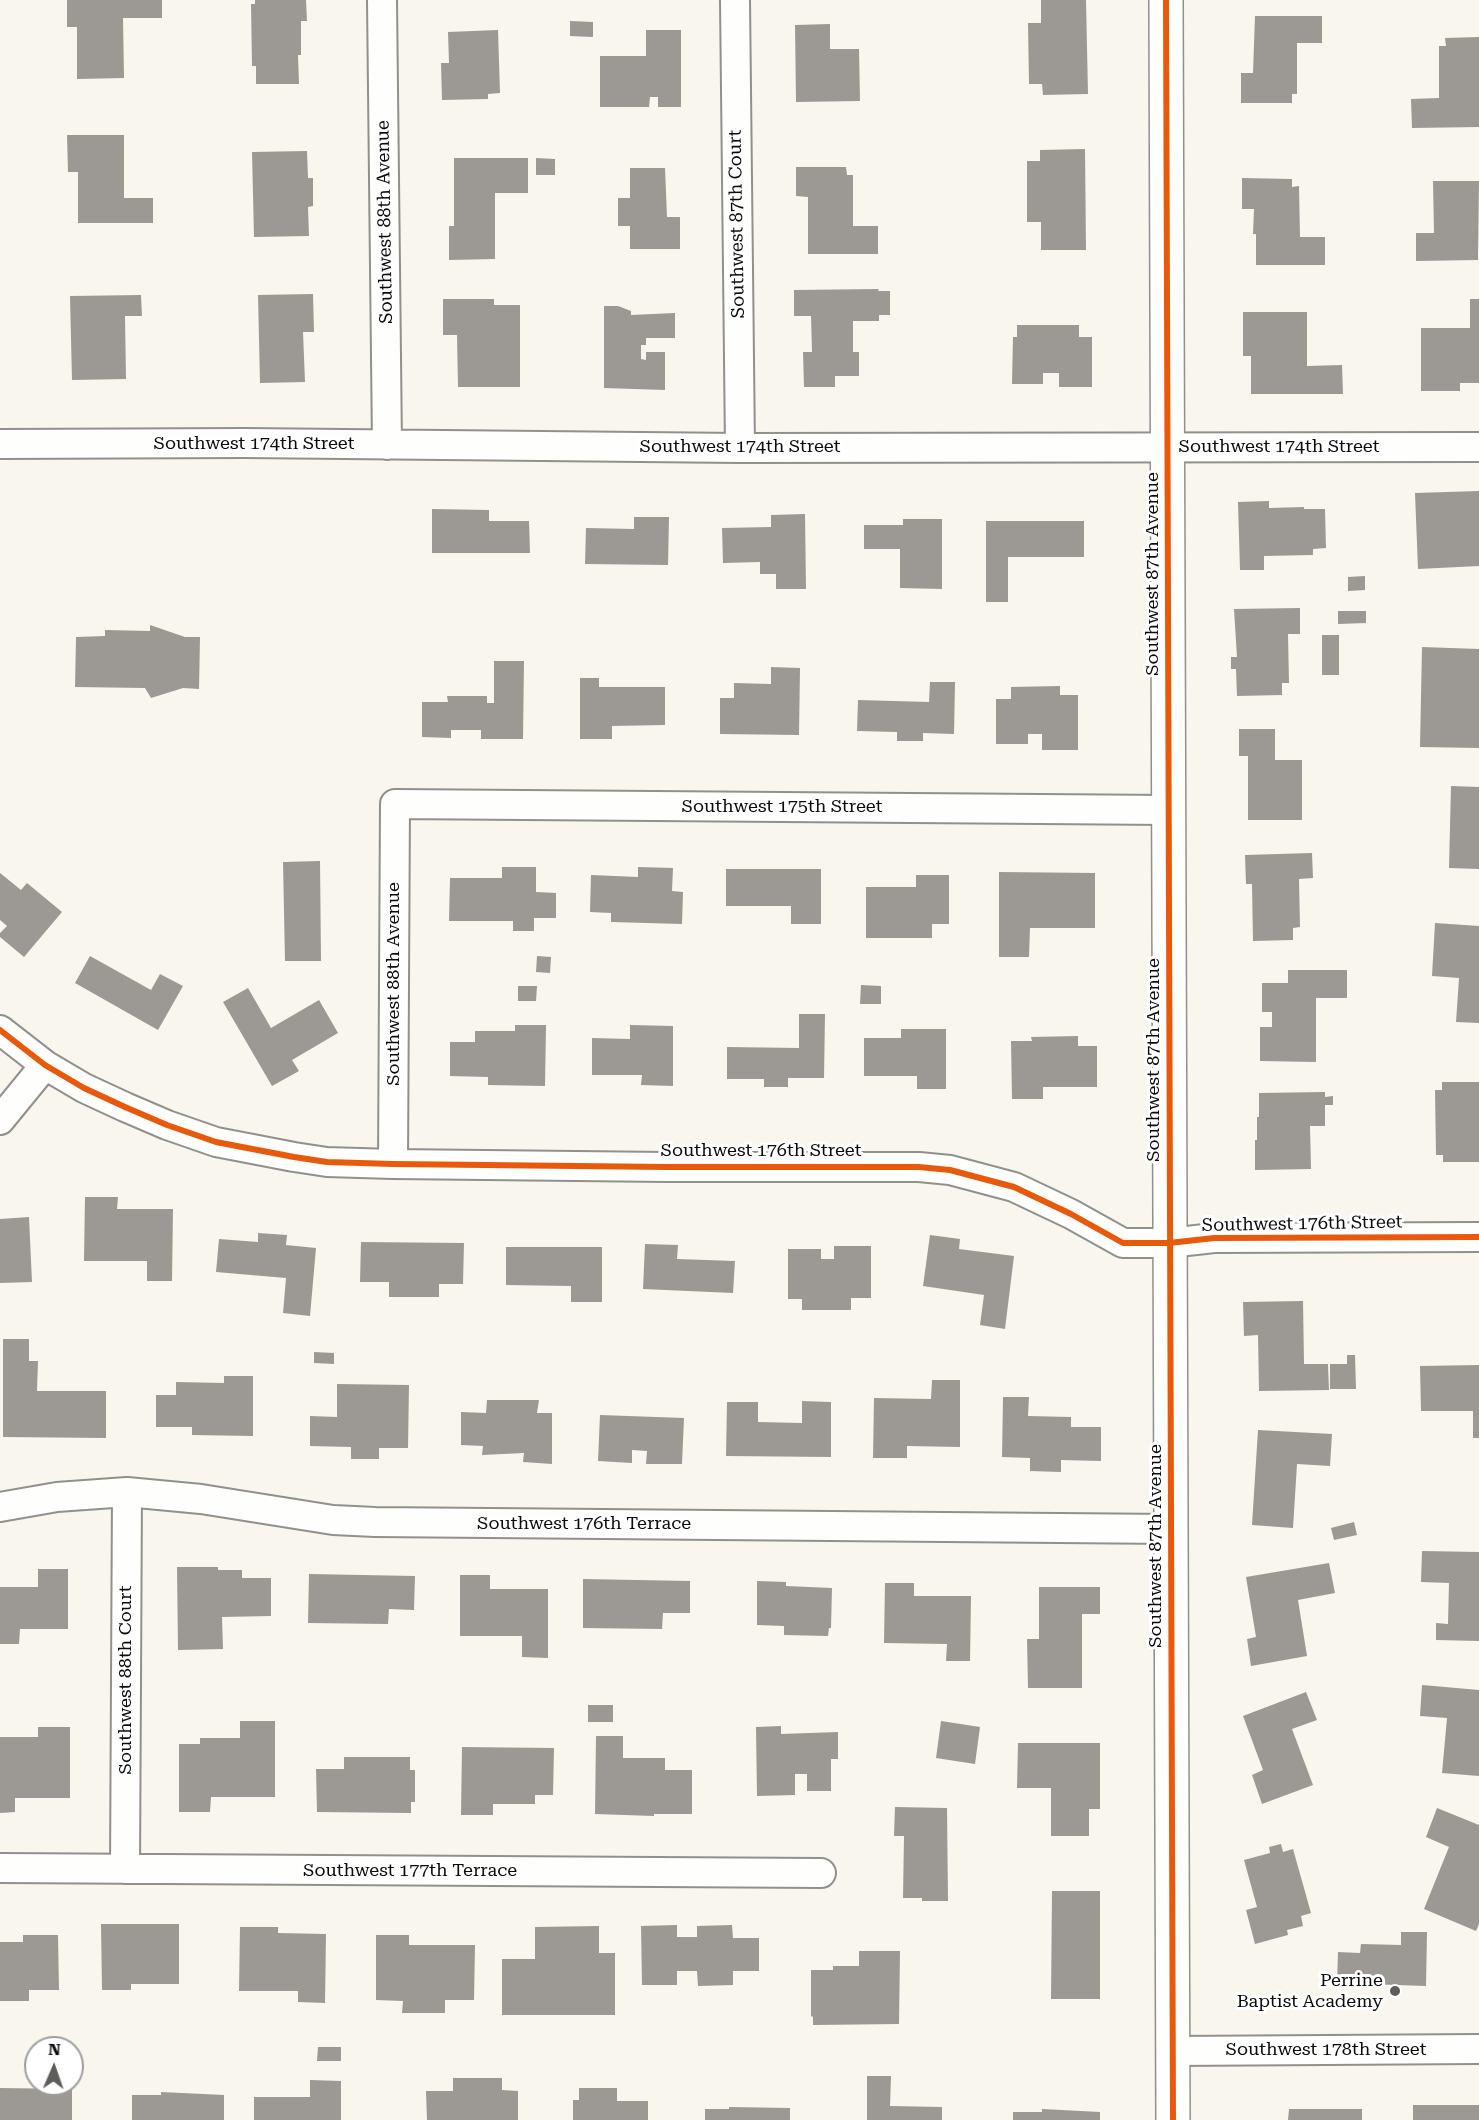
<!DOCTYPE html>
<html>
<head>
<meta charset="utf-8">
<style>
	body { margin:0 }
	#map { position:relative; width:1479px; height:2120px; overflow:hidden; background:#f9f6ed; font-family:"Roboto Serif",serif }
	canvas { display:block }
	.north { position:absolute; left:24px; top:2036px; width:60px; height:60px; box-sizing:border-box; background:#fff; border:2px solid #9d9d9d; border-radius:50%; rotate:2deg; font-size:16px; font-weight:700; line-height:24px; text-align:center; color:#0a0a0a }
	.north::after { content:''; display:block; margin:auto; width:21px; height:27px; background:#5e5d59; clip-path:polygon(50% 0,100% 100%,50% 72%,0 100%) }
</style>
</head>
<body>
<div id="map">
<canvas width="1479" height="2120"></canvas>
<div class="north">N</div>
</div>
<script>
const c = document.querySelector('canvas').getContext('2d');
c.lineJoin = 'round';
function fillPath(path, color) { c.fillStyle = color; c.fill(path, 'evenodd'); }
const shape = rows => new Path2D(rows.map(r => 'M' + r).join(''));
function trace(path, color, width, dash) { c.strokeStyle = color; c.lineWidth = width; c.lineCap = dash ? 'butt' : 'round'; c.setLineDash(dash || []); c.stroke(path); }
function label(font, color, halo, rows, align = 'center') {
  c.font = font + ' "Roboto Serif",serif'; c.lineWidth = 6; c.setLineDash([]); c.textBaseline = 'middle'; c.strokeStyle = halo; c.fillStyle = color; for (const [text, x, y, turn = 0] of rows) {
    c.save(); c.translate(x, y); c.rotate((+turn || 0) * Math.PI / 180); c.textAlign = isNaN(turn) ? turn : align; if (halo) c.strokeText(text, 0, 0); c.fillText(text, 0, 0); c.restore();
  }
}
fillPath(shape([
	[67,0,162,0,162,18,123,18,124,78,77,79,77,27,67,27],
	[255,0,306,0,307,21,301,21,301,55,298,55,299,84,256,84,256,66,252,66,251,4,255,4],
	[1041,0,1086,0,1088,94,1043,95,1042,84,1029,84,1028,23,1041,23],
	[1255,16,1322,16,1322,43,1297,43,1297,94,1292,94,1292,103,1241,103,1241,73,1253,73],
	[570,21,593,22,593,37,570,36],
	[830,24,830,49,859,49,860,101,796,102,795,25],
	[498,30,500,93,488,94,488,99,442,100,441,63,449,63,448,32],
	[646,30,681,30,681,107,658,107,658,97,650,97,649,107,600,107,600,56,646,56],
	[1479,37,1479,127,1412,128,1411,99,1439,98,1439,46,1446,46,1445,38],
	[67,135,124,135,124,198,153,198,153,223,78,223,78,172,68,172],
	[1085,149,1086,250,1041,250,1041,222,1027,222,1027,161,1040,161,1040,150],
	[307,151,308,178,313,178,313,206,308,207,309,236,254,237,252,152],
	[454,158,528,158,528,193,495,193,495,259,449,260,449,226,454,226],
	[536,158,555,159,555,175,536,175],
	[796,167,846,167,847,175,853,175,853,226,878,226,878,254,808,254,808,197,796,196],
	[630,168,665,168,667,217,680,217,680,249,630,249,630,226,618,226,618,198,630,198],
	[1242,178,1292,179,1292,187,1299,186,1300,237,1325,237,1325,265,1256,265,1256,234,1253,234,1254,209,1242,209],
	[1433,181,1479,181,1478,260,1416,261,1416,233,1434,233],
	[879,289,878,291,890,291,890,315,879,315,879,321,853,321,853,352,859,352,859,376,835,376,835,387,804,387,803,352,812,352,811,316,794,316,794,290],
	[313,294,314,332,303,332,305,382,260,383,258,295],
	[141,295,142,316,125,316,126,379,72,380,70,296],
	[443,299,494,299,494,305,520,305,520,387,458,387,457,335,443,335],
	[1470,299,1479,299,1479,383,1460,383,1460,391,1421,391,1421,328,1470,328],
	[604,306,618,306,631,311,631,315,675,313,675,338,646,338,646,345,641,345,641,359,646,360,646,352,665,352,665,390,604,388],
	[1243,312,1307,312,1307,366,1342,365,1343,394,1251,394,1251,356,1243,356],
	[1017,325,1079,325,1079,337,1092,337,1092,387,1059,387,1059,373,1043,373,1043,384,1012,384,1013,337,1017,337],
	[1479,491,1479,566,1418,569,1415,493],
	[1269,501,1269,508,1304,507,1304,509,1325,509,1326,548,1313,549,1313,555,1264,556,1264,570,1240,570,1238,502],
	[432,509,489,510,489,521,529,521,530,553,432,553],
	[805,514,806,589,776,589,776,574,760,574,760,562,723,563,722,528,771,527,771,515],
	[634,517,669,517,668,565,585,564,586,528,634,529],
	[903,519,942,519,942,589,900,588,900,549,864,549,864,525,903,525],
	[986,521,1084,521,1084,557,1008,557,1008,602,986,602],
	[1365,576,1365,590,1348,591,1348,577],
	[1300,608,1300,634,1288,634,1289,683,1282,683,1282,695,1237,696,1236,669,1231,669,1231,657,1237,657,1234,609],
	[1338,611,1366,611,1366,623,1338,624],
	[150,625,185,637,200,637,199,689,183,688,151,698,145,688,75,687,76,637,105,636,105,630,150,631],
	[1322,635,1339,635,1339,675,1322,675],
	[1422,647,1479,649,1479,748,1420,747],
	[494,661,524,661,523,739,481,739,481,730,451,730,451,738,422,737,422,702,448,702,447,696,487,696,487,703,494,703],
	[771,667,800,668,799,735,720,734,720,698,734,698,734,683,771,684],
	[580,678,599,678,599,687,665,687,665,725,612,726,612,739,580,739],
	[930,682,955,682,954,734,923,733,923,741,897,741,897,732,857,731,858,700,929,702],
	[1060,686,1060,695,1078,695,1078,750,1042,750,1042,734,1028,734,1028,744,996,744,996,699,1011,699,1011,687],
	[1239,729,1275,729,1275,760,1302,760,1302,820,1248,820,1248,756,1239,756],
	[1451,786,1479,787,1479,869,1449,868],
	[1312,853,1313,878,1299,879,1300,927,1293,928,1293,940,1253,941,1252,884,1246,884,1245,855],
	[320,861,321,961,285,961,283,862],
	[502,867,536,867,536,892,556,893,556,918,534,918,534,931,513,931,513,921,449,921,450,878,502,878],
	[638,867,673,868,672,891,683,892,682,924,611,922,611,913,590,912,591,875,638,877],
	[726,869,821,869,821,924,791,924,791,906,726,906],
	[999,872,1095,873,1095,928,1030,928,1029,957,999,957],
	[0,873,21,890,27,883,62,912,24,957,0,937,0,933,7,926,0,920],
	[916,875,949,875,949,924,932,924,932,938,866,938,866,887,916,887],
	[1435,923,1479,926,1479,1023,1456,1022,1459,978,1432,976],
	[90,956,151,990,160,974,183,986,158,1030,75,983],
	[537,956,551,957,550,973,536,972],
	[1288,970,1347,970,1347,998,1316,998,1316,1062,1260,1061,1260,1027,1272,1027,1272,1012,1262,1012,1262,983,1288,983],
	[861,985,881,986,881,1004,860,1004],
	[518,986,537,986,536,1001,518,1001],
	[248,988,271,1028,319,1000,338,1033,292,1060,299,1071,272,1086,223,1002],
	[799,1014,825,1014,824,1078,788,1078,788,1087,764,1087,764,1079,727,1079,727,1047,799,1048],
	[515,1025,546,1025,545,1086,488,1085,488,1077,450,1076,450,1042,475,1042,475,1031,515,1031],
	[630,1025,673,1026,673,1086,641,1085,642,1075,592,1075,592,1038,630,1039],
	[901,1029,946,1029,946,1089,917,1089,917,1076,864,1076,864,1038,901,1038],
	[1078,1036,1078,1046,1097,1046,1097,1087,1043,1087,1043,1099,1012,1099,1011,1041,1032,1041,1031,1037],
	[1442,1082,1479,1082,1479,1162,1443,1162,1443,1155,1436,1155,1435,1090,1442,1090],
	[1325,1092,1325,1097,1333,1096,1333,1105,1325,1105,1325,1126,1310,1126,1311,1169,1255,1170,1255,1140,1257,1140,1257,1117,1259,1117,1259,1093],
	[85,1197,118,1197,117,1209,173,1209,172,1281,147,1281,147,1261,84,1261],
	[29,1217,32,1282,0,1283,0,1219],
	[258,1233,287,1235,286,1245,316,1248,310,1316,283,1313,286,1278,216,1272,219,1239,258,1242],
	[930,1235,960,1239,959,1249,1014,1256,1005,1329,980,1325,984,1295,923,1286],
	[361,1242,464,1243,463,1284,439,1284,439,1297,389,1297,389,1282,360,1282],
	[645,1244,678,1245,677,1259,735,1261,733,1293,643,1289],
	[834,1246,871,1246,871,1298,851,1298,851,1310,802,1310,802,1299,788,1299,788,1249,821,1249,821,1259,834,1259],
	[506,1247,602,1247,602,1302,571,1302,571,1286,506,1285],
	[1303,1301,1304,1364,1328,1364,1329,1390,1259,1391,1258,1335,1244,1336,1243,1302],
	[3,1339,29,1339,29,1361,38,1361,37,1391,106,1391,106,1438,3,1437],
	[314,1352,334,1353,334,1364,314,1363],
	[1347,1355,1355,1355,1356,1389,1330,1389,1330,1364,1347,1364],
	[1479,1365,1479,1438,1473,1438,1473,1411,1421,1411,1420,1366],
	[224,1376,253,1376,253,1436,192,1435,192,1427,156,1427,156,1395,176,1395,176,1382,224,1383],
	[932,1380,960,1380,960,1447,907,1446,907,1458,873,1458,874,1398,931,1399],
	[337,1384,409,1385,408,1448,379,1448,379,1459,351,1459,351,1447,310,1446,310,1416,337,1417],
	[1003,1397,1029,1397,1028,1416,1071,1417,1071,1427,1101,1427,1101,1461,1061,1460,1061,1472,1030,1471,1030,1458,1002,1457],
	[487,1400,539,1400,537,1413,552,1413,552,1464,523,1462,524,1453,482,1455,483,1446,461,1445,461,1412,486,1413],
	[802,1401,831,1402,831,1457,726,1456,727,1402,758,1402,758,1422,802,1423],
	[600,1415,684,1418,682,1464,646,1464,647,1451,632,1450,632,1463,598,1461],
	[1258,1430,1332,1434,1330,1466,1297,1464,1293,1528,1252,1525],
	[1354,1522,1357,1535,1334,1540,1331,1528],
	[1422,1551,1479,1552,1479,1641,1436,1640,1436,1623,1448,1624,1449,1583,1421,1582],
	[1329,1563,1335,1593,1298,1600,1307,1656,1251,1666,1247,1639,1256,1637,1246,1577],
	[177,1567,218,1567,218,1570,242,1570,242,1578,271,1578,271,1616,222,1617,223,1649,178,1650],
	[38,1569,68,1569,68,1629,20,1629,19,1644,0,1644,0,1587,38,1587],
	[309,1574,415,1576,414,1610,389,1609,388,1624,308,1623],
	[460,1575,490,1575,490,1589,548,1589,548,1658,522,1657,522,1636,460,1636],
	[583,1579,690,1581,690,1613,663,1613,662,1629,583,1628],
	[757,1581,786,1582,786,1586,832,1588,831,1628,829,1628,828,1636,784,1635,784,1626,757,1625],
	[885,1583,914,1583,914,1596,971,1596,970,1661,946,1661,947,1644,884,1643],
	[1039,1587,1100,1587,1100,1614,1082,1614,1082,1688,1028,1688,1027,1639,1039,1639],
	[1422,1685,1479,1690,1479,1776,1442,1773,1447,1718,1420,1716],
	[1306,1692,1317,1720,1292,1729,1313,1785,1262,1804,1252,1775,1263,1770,1243,1716],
	[588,1705,613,1705,613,1722,588,1722],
	[240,1721,275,1721,275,1797,211,1797,210,1812,179,1812,179,1744,200,1744,200,1738,240,1738],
	[941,1721,980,1727,975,1764,936,1758],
	[781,1726,781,1734,838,1732,838,1759,831,1759,831,1791,807,1791,807,1774,795,1774,795,1795,757,1796,756,1727],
	[38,1727,70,1727,70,1798,15,1798,15,1812,0,1813,0,1737,38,1737],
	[596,1736,623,1736,623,1758,665,1758,665,1770,692,1770,692,1814,654,1814,654,1816,595,1814],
	[1018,1743,1100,1743,1100,1809,1089,1809,1089,1836,1051,1836,1051,1788,1017,1788],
	[462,1747,554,1748,553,1795,535,1795,535,1804,493,1804,493,1815,461,1815],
	[344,1757,410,1757,410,1770,415,1770,415,1802,411,1802,411,1813,317,1812,316,1769,344,1769],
	[895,1807,947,1808,948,1901,922,1901,922,1898,903,1898,904,1836,894,1836],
	[1437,1808,1479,1825,1479,1924,1476,1931,1424,1909,1449,1847,1426,1837],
	[1281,1844,1283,1852,1293,1849,1311,1913,1301,1916,1303,1926,1287,1930,1288,1935,1255,1944,1246,1910,1257,1907,1244,1860,1270,1853,1269,1847],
	[1052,1891,1100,1891,1100,1999,1051,1999],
	[101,1924,179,1924,179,1984,131,1984,131,1990,102,1990],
	[677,1925,677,1937,697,1937,697,1926,732,1925,733,1938,759,1938,759,1971,733,1971,733,1985,698,1986,697,1971,677,1971,677,1985,642,1985,641,1926],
	[599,1926,599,1953,615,1953,615,2015,502,2015,502,1959,535,1959,535,1927],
	[240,1927,278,1927,278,1933,326,1934,325,2003,298,2002,298,1991,239,1991],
	[1401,1932,1427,1932,1426,1986,1337,1983,1338,1952,1360,1953,1361,1944,1401,1945],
	[23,1935,58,1935,59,1990,29,1990,29,2001,0,2001,0,1942,23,1942],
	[376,1935,409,1935,409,1945,475,1945,474,2000,445,2000,445,2013,402,2013,403,2001,376,2000],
	[859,1951,900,1951,899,2024,813,2025,813,2017,811,2016,811,1970,833,1970,833,1966,859,1966],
	[318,2047,341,2047,341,2061,317,2061],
	[867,2076,891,2076,890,2106,942,2107,942,2120,867,2120],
	[453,2078,502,2078,502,2090,518,2091,518,2120,427,2120,426,2091,453,2091],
	[310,2080,341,2081,341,2120,254,2120,254,2097,310,2097],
	[0,2088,72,2089,72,2120,0,2120],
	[579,2088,617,2088,617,2101,648,2101,648,2120,573,2120,573,2100,579,2100],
	[161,2092,224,2095,224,2120,132,2120,132,2095,161,2095],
	[1413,2105,1479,2105,1479,2120,1413,2120],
	[729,2107,790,2108,790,2120,705,2120,705,2109,729,2109],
	[1042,2109,1100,2112,1100,2120,1013,2120,1013,2112,1042,2112],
	[1289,2109,1362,2109,1362,2120,1288,2120]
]), '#9c9893');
const minor = shape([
	[382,0,387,445],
	[735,0,740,448],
	[0,444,245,443,740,448,1479,447],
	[0,1030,45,1065,84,1088,125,1107,167,1125,216,1142,294,1157,327,1162,393,1164,667,1167,919,1167,950,1170,1014,1187,1071,1214,1123,1243,1169,1243,1214,1238,1479,1237],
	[0,1120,45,1065],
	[393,1164,395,804,1169,810],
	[0,1507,57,1497,127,1492,201,1499,333,1520,375,1522,1172,1529],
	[0,1868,821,1873],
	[125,1869,127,1492],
	[1173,2051,1479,2049]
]);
const tertiary = shape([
	[1166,0,1173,2120]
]);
trace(minor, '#92908c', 32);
trace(tertiary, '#92908c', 36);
trace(minor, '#fefefc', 28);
trace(tertiary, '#fefefc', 33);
trace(shape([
	[1166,0,1173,2120],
	[0,1030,45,1065,84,1088,125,1107,167,1125,216,1142,294,1157,327,1162,393,1164,667,1167,919,1167,950,1170,1014,1187,1071,1214,1123,1243,1169,1243,1214,1238,1479,1237]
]), '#e8590c', 6);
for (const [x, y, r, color] of [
	[1395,1991,6,"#5e5d59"]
]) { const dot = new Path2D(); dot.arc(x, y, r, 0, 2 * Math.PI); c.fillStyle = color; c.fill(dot); trace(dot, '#fff', 2); }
label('18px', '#0a0a0a', '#fff', [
	["Southwest 88th Avenue",385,222,-91],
	["Southwest 87th Court",737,224,-91],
	["Southwest 174th Street",254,444],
	["Southwest 174th Street",740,447],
	["Southwest 174th Street",1279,447],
	["Southwest 87th Avenue",1153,574,-90],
	["Southwest 175th Street",782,807],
	["Southwest 88th Avenue",394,984,-90],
	["Southwest 87th Avenue",1154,1060,-90],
	["Southwest 176th Street",761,1151],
	["Southwest 176th Street",1302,1224,-1],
	["Southwest 176th Terrace",584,1524],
	["Southwest 87th Avenue",1156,1546,-90],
	["Southwest 88th Court",126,1680,-90],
	["Southwest 177th Terrace",410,1871],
	["Southwest 178th Street",1326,2050]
]);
label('18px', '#0a0a0a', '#fff', [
	["Perrine",1383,1981],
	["Baptist Academy",1383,2002]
], 'right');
</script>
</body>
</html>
